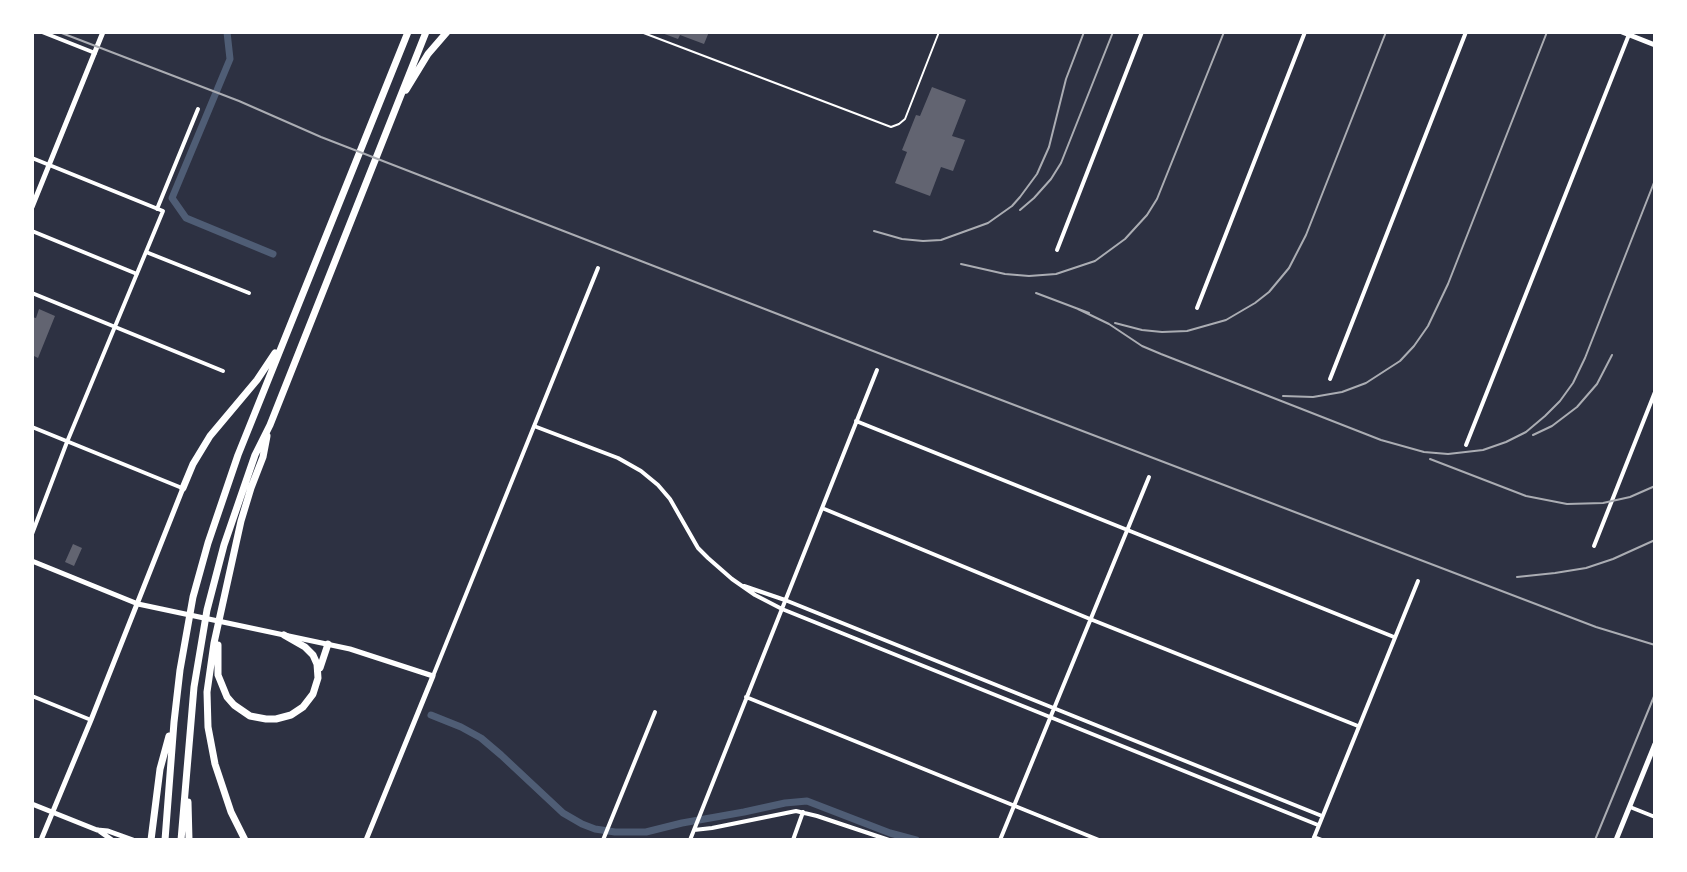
<!DOCTYPE html>
<html>
<head>
<meta charset="utf-8">
<style>
	body { margin:0 }
	#map { position:relative; width:1687px; height:872px; overflow:hidden; background:#2d3142; font-family:"IBM Plex Sans",sans-serif }
	canvas { display:block }
	.frame { position:absolute; inset:0; border:34px solid #fff; pointer-events:none }
</style>
</head>
<body>
<div id="map">
<canvas width="1687" height="872"></canvas>
<div class="frame"></div>
</div>
<script>
const c = document.querySelector('canvas').getContext('2d');
c.lineJoin = 'round';
const shape = rows => new Path2D(rows.map(r => 'M' + r).join(''));
function trace(path, color, width, dash) { c.strokeStyle = color; c.lineWidth = width; c.lineCap = dash ? 'butt' : 'round'; c.setLineDash(dash || []); c.stroke(path); }
function fillPath(path, color) { c.fillStyle = color; c.fill(path, 'evenodd'); }
trace(shape([
	[227,32,230,59,172,198,186,218,273,254],
	[431,715,461,727,481,738,501,755,563,813,582,824,595,829,615,832,646,832,682,823,744,812,785,803,807,801,890,833,916,840]
]), '#4f5d75', 7);
fillPath(shape([
	[659,32,709,32,704,44,680,35,678,39],
	[932,87,966,100,952,136,965,140,953,171,941,167,930,196,895,183,907,152,902,150,916,115,920,116],
	[39,309,55,316,38,358,32,355,32,317,36,318],
	[73,544,82,548,74,566,65,562]
]), '#626471');
trace(shape([
	[641,32,891,127,899,124,905,119,939,32]
]), '#fff', 2);
trace(shape([
	[42,32,95,53],
	[32,158,163,211,67,442,32,534],
	[157,209,198,109],
	[32,231,137,274],
	[1057,250,1142,32],
	[146,252,249,293],
	[32,293,223,371],
	[1197,308,1305,32],
	[1330,379,1466,32],
	[856,421,1394,637],
	[534,426,618,458,641,471,658,485,670,499,698,548,708,558,732,579,755,595,782,609,1318,825],
	[32,427,182,488],
	[1466,445,1630,32],
	[822,508,1090,619,1358,726],
	[1594,546,1655,392],
	[744,586,785,600,1322,816],
	[433,676,598,268],
	[32,696,91,720],
	[746,697,1099,840],
	[1630,807,1655,817],
	[694,830,712,828,796,811,817,816,889,840],
	[1314,837,1322,840],
	[603,840,655,712],
	[690,840,877,370],
	[793,840,803,812],
	[1000,840,1149,477],
	[1313,840,1418,581]
]), '#fff', 4);
trace(shape([
	[1622,32,1655,45],
	[32,207,103,32],
	[32,561,138,604,350,649,433,676,366,840],
	[32,804,97,830,108,831,133,840],
	[98,830,112,840],
	[41,840,91,720,183,488]
]), '#fff', 5);
trace(shape([
	[1616,840,1655,744]
]), '#fff', 5);
trace(shape([
	[406,90,428,54,447,32],
	[183,488,193,464,210,436,257,380,275,353],
	[218,645,218,675,227,697,234,705,250,716,266,719,276,719,291,715,303,707,313,694,318,678,317,664,313,655,305,647,284,635],
	[320,668,328,644],
	[188,802,189,840],
	[151,840,160,769,169,736],
	[165,840,174,722,180,670,193,597,208,543,238,455,408,32],
	[181,840,194,687,207,610,224,545,255,455,270,425,426,32],
	[245,840,231,812,215,764,208,727,207,692,214,643,241,521,251,488,263,457,267,436]
]), '#fff', 7);
trace(shape([
	[59,32,239,101,321,137,886,356,1596,627,1655,645],
	[1020,210,1034,198,1051,179,1061,163,1113,32],
	[874,231,902,239,923,241,941,240,988,223,1012,206,1020,197,1037,174,1049,147,1066,79,1084,32],
	[961,264,1005,274,1029,276,1056,274,1095,261,1125,239,1147,215,1157,199,1224,32],
	[1036,293,1089,313],
	[1078,309,1109,324,1142,346,1161,354,1381,440,1424,452,1448,454,1483,450,1506,442,1526,432,1545,416,1560,401,1573,383,1585,358,1655,180],
	[1115,323,1142,330,1162,332,1187,331,1226,320,1255,303,1269,292,1289,268,1306,235,1386,32],
	[1283,396,1313,397,1342,392,1366,383,1400,361,1414,346,1428,326,1448,284,1547,32],
	[1533,435,1552,426,1577,407,1597,384,1612,355],
	[1430,459,1526,496,1567,504,1603,503,1630,497,1655,486],
	[1517,577,1555,573,1586,568,1613,559,1655,540],
	[1595,840,1655,694]
]), '#abadb3', 2);
</script>
</body>
</html>
